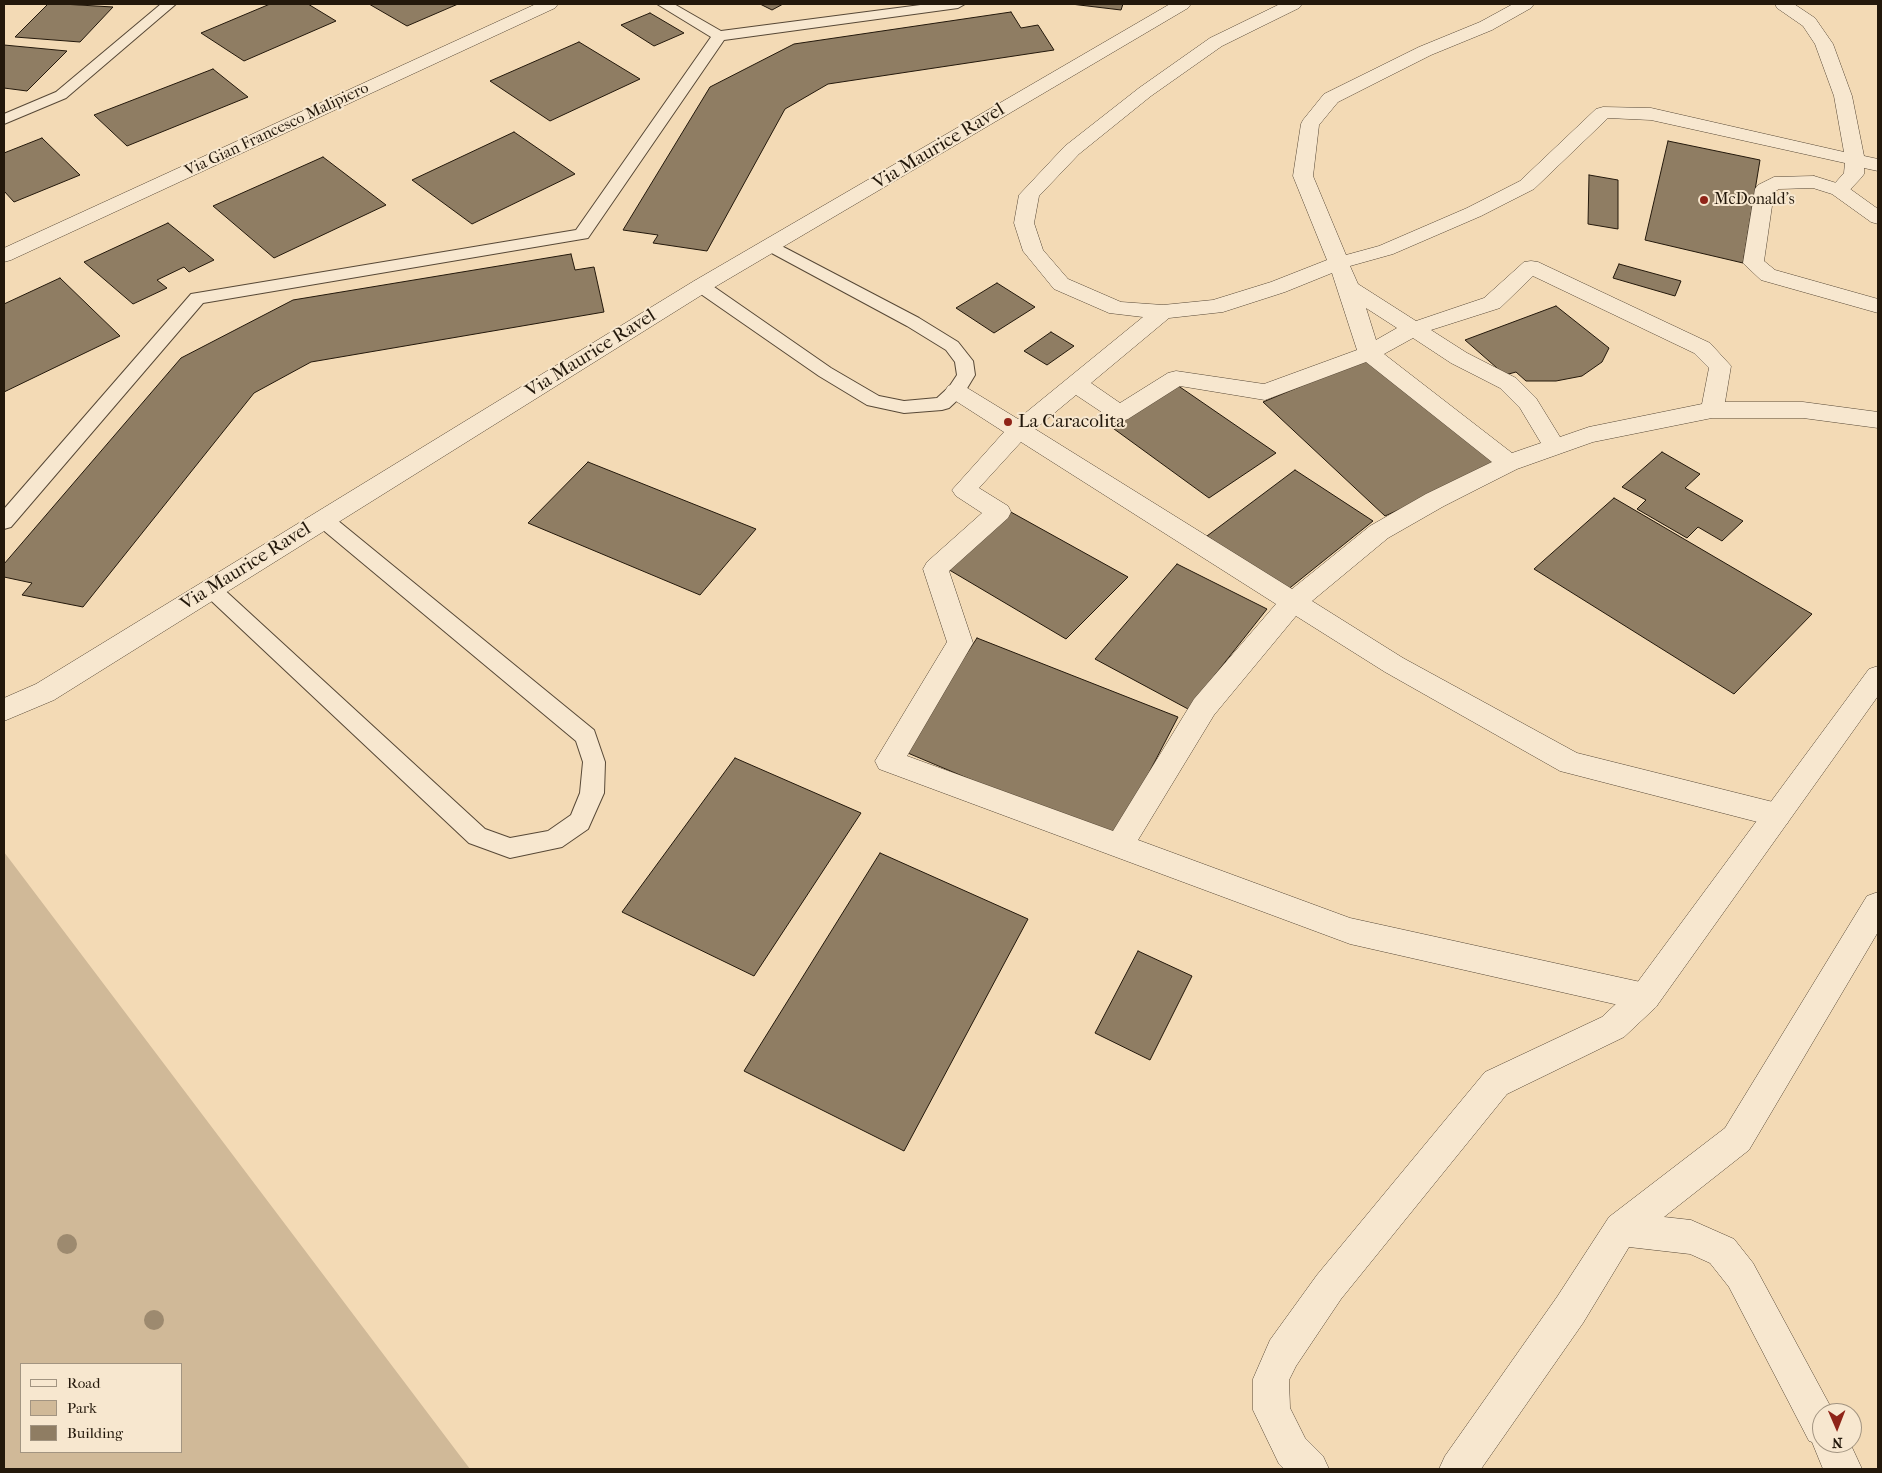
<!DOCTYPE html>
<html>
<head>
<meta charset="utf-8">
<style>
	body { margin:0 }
	#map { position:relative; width:1882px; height:1473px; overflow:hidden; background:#f3dab5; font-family:"IM FELL French Canon",serif }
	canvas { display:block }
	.frame { position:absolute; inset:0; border:5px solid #23180b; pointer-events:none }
	.legend { position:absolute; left:20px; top:1363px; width:162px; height:90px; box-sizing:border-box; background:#f7e7cf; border:1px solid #a29481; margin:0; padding:6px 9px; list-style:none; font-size:15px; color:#23180b }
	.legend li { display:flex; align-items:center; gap:10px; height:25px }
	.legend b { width:25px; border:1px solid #a29481 }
	.north { position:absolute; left:1812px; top:1403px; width:50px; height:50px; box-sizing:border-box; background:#f7e7cf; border:1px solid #a29481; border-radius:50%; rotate:179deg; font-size:14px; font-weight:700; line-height:20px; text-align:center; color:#23180b }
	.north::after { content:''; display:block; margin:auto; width:18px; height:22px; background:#8f2418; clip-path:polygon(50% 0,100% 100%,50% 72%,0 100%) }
</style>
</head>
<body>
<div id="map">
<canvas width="1882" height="1473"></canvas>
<div class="frame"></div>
<ul class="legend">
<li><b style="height:6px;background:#f7e7cf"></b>Road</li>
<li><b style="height:14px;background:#d0b998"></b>Park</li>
<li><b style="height:14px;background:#8f7d63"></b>Building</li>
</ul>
<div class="north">N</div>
</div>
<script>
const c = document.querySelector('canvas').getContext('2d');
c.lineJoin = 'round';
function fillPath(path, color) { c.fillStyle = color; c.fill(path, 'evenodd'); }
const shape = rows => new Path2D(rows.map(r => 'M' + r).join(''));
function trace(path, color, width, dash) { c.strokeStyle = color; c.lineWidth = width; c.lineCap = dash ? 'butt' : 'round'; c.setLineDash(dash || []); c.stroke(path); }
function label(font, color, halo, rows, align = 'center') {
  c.font = font + ' "IM FELL French Canon",serif'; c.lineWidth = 4; c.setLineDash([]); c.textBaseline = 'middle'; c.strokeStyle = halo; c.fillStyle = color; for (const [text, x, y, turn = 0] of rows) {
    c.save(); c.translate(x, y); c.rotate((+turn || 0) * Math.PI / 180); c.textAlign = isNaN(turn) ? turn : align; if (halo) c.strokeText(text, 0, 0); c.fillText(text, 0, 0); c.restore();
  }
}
fillPath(shape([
	[4,852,470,1469,4,1469],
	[21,1364,181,1364,181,1452,21,1452]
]), '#d0b998');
const building = shape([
	[48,4,62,4,113,7,80,42,15,37,48,4],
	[270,4,308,4,336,21,244,61,201,33,270,4],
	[369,4,458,4,407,26,369,4],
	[760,4,783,4,772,10,760,4],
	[1071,4,1123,4,1121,10,1071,4],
	[1011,12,1021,28,1038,25,1054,50,828,84,785,109,707,251,653,243,658,235,623,230,710,87,794,44,1011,12],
	[650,13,684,33,654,46,621,25,650,13],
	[579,42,640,79,550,121,490,81,579,42],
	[4,45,67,51,27,91,4,88,4,45],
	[213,69,248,97,127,146,94,115,213,69],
	[514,132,575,174,472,224,412,180,514,132],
	[42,138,80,175,14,202,4,191,4,153,42,138],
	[1668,141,1760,160,1743,263,1645,240,1668,141],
	[323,157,386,205,274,258,213,206,323,157],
	[1589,175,1618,180,1618,229,1588,224,1589,175],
	[168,223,214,260,189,272,184,267,157,280,167,288,133,304,84,262,168,223],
	[571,254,575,270,594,267,604,312,311,362,254,393,83,607,22,595,32,583,4,577,4,564,181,358,293,300,571,254],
	[1619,264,1681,281,1675,296,1613,278,1619,264],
	[60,278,120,336,4,392,4,304,60,278],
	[997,283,1035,307,994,333,956,308,997,283],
	[1556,306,1609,348,1602,362,1582,376,1556,381,1526,381,1516,372,1505,375,1465,340,1556,306],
	[1051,332,1074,346,1047,365,1024,351,1051,332],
	[1371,357,1497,465,1385,516,1263,402,1371,357],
	[1177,385,1276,453,1209,498,1110,426,1177,385],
	[1662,452,1700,474,1685,488,1743,521,1722,541,1698,527,1687,538,1637,509,1646,500,1622,487,1662,452],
	[588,462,756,529,700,595,528,523,588,462],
	[1295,470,1373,521,1286,591,1207,536,1295,470],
	[1614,498,1812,614,1734,694,1534,569,1614,498],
	[1009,511,1128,577,1066,639,946,568,1009,511],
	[1177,564,1267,609,1188,709,1095,659,1177,564],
	[977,638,1178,717,1114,840,903,751,977,638],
	[735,758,861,813,754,976,622,912,735,758],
	[880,853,1028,919,904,1151,744,1071,880,853],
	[1138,951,1192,976,1150,1060,1095,1033,1138,951]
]);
fillPath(building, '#8f7d63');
trace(building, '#23180b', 1);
const service = shape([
	[161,4,176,4,66,98,4,124,4,114,56,92,161,4],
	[657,4,674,4,721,31,928,4,965,4,958,8,724,40,588,238,203,303,11,527,4,529,4,509,191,294,576,230,711,37,657,4],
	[772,241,919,318,958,342,973,361,975,375,963,395,949,408,942,410,904,413,867,405,819,376,695,290,692,286,695,282,701,281,707,282,831,368,879,396,904,401,937,398,949,387,957,375,955,362,946,350,907,326,766,250,764,246,766,242,772,241],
	[324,513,331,515,594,730,605,762,604,793,588,829,562,847,510,858,469,843,204,594,201,589,204,584,211,581,218,584,485,829,510,838,548,831,571,815,580,793,583,762,576,741,317,525,314,520,317,515,324,513]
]);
const pedestrian = shape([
	[1280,4,1302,4,1299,8,1222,46,1151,96,1079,154,1039,196,1034,223,1043,250,1068,279,1121,302,1163,305,1213,300,1271,282,1327,260,1293,176,1301,124,1303,120,1324,94,1419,47,1480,22,1513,4,1534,4,1531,8,1492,30,1431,55,1338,102,1319,125,1313,176,1346,255,1379,246,1467,208,1520,181,1596,109,1603,107,1651,108,1844,152,1834,96,1815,44,1803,26,1777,8,1775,4,1794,4,1815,18,1833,44,1852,96,1864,156,1878,159,1878,171,1864,168,1864,174,1861,178,1846,194,1839,196,1832,194,1829,190,1844,173,1845,163,1651,120,1608,118,1534,189,1481,216,1393,254,1350,266,1358,284,1416,321,1484,298,1524,262,1531,261,1538,262,1710,343,1731,366,1725,402,1803,402,1878,412,1878,428,1803,418,1712,418,1593,442,1517,469,1444,506,1388,538,1312,601,1403,658,1577,753,1777,803,1787,806,1791,815,1787,824,1777,827,1560,771,1385,672,1296,616,1214,715,1138,840,1350,918,1645,983,1656,987,1661,997,1656,1007,1645,1011,1350,944,879,769,875,761,947,642,923,569,927,562,982,513,956,496,952,490,1004,432,948,396,945,391,948,386,956,383,964,386,1018,419,1143,317,1109,313,1054,289,1023,251,1014,223,1019,195,1065,146,1139,88,1210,38,1280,4],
	[1332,273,1357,350,1264,384,1176,371,1168,373,1120,403,1091,383,1169,318,1223,312,1285,292,1332,273],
	[1533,276,1694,353,1709,368,1702,404,1589,427,1560,437,1536,398,1516,378,1467,353,1431,330,1500,308,1533,276],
	[1366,308,1397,328,1376,340,1366,308],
	[1413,338,1451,363,1500,388,1520,408,1541,443,1512,453,1384,354,1413,338],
	[1366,362,1492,462,1426,494,1370,526,1292,589,1035,429,1076,395,1112,419,1120,422,1128,419,1180,386,1265,400,1366,362],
	[1021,442,1276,604,1194,699,1113,831,907,756,973,643,949,571,1008,518,1011,512,1008,506,979,488,1021,442]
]);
const minor = shape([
	[536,4,558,4,555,8,11,260,4,262,4,248,536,4],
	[1170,4,1191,4,1188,8,708,291,54,700,4,721,4,698,36,684,694,281,1170,4],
	[1814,176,1846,186,1878,209,1878,224,1871,222,1832,194,1813,188,1779,189,1774,192,1764,261,1775,270,1878,299,1878,313,1761,280,1743,263,1755,189,1758,185,1774,177,1814,176],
	[1878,666,1878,696,1656,1007,1624,1037,1507,1094,1341,1299,1296,1366,1289,1380,1290,1408,1305,1438,1323,1456,1329,1469,1284,1469,1279,1464,1253,1410,1253,1379,1270,1340,1317,1275,1485,1072,1602,1017,1634,987,1869,669,1878,666],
	[1878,892,1878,932,1749,1150,1664,1217,1691,1220,1734,1239,1753,1263,1834,1413,1822,1413,1822,1443,1850,1443,1862,1469,1823,1469,1812,1442,1809,1441,1729,1287,1710,1263,1690,1254,1629,1247,1583,1323,1481,1469,1439,1469,1445,1456,1557,1297,1609,1217,1725,1128,1867,896,1878,892]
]);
trace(service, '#574836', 2);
trace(pedestrian, '#574836', 1);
trace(minor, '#574836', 1);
fillPath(service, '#f7e7cf');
fillPath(pedestrian, '#f7e7cf');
fillPath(minor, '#f7e7cf');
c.fillStyle = '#9d8a6f';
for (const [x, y] of [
	[67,1244],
	[154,1320]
]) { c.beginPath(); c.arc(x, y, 10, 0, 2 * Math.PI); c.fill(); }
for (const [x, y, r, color] of [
	[1704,200,5,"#8f2418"],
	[1008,422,5,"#8f2418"]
]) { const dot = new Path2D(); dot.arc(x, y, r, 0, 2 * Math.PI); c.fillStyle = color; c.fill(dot); trace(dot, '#f7e7cf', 2); }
label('16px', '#23180b', '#f7e7cf', [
	["Via Gian Francesco Malipiero",277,130,-25]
]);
label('16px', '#23180b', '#f7e7cf', [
	["McDonald's",1714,200]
], 'left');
label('19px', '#23180b', '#f7e7cf', [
	["Via Maurice Ravel",939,147,-31],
	["Via Maurice Ravel",591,354,-32],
	["Via Maurice Ravel",246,567,-32]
]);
label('19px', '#23180b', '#f7e7cf', [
	["La Caracolita",1018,422]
], 'left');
</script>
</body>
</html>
